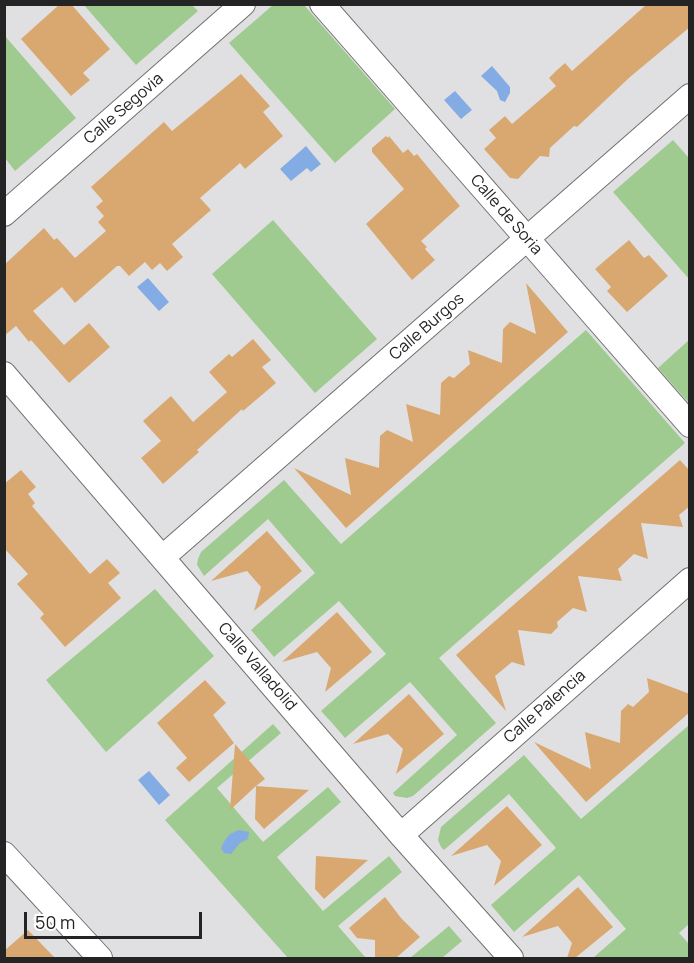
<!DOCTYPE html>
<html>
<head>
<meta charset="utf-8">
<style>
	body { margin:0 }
	#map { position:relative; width:694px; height:963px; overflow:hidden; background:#e0e0e2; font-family:Manrope,sans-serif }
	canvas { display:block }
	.frame { position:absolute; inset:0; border:6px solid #242425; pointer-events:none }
	.scale { position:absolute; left:24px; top:912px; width:178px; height:27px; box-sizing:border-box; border:3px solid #242425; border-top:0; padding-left:8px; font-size:18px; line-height:21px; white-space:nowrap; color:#242425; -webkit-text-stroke:4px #fff; paint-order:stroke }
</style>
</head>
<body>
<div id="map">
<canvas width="694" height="963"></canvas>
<div class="frame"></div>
<div class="scale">50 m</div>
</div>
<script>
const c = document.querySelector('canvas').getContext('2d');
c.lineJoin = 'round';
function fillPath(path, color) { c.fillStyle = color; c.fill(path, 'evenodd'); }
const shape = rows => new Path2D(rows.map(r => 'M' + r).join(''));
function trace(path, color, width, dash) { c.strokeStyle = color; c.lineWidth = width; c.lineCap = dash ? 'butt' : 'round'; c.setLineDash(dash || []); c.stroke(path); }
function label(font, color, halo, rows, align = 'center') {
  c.font = font + ' Manrope,sans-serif'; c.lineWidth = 6; c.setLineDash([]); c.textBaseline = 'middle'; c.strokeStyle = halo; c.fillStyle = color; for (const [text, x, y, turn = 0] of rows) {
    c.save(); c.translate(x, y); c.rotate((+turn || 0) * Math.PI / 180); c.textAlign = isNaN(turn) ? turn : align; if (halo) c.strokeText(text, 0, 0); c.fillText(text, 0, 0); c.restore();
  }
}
fillPath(shape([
	[84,5,192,5,198,11,136,65],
	[273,5,304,5,395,109,335,163,229,43],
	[5,36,76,118,15,171,5,158],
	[673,140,689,158,689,279,613,192],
	[273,220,377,339,315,393,212,274],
	[586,330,685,443,439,658,496,723,413,796,407,798,395,796,393,793,457,735,410,682,345,738,333,724,321,711,386,654,339,601,274,657,251,630,315,573,268,519,204,576,197,565,198,559,201,552,284,480,341,544],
	[689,340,689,403,658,368],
	[155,589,214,656,106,752,46,680],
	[273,724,281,733,217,788,263,842,328,787,341,802,277,857,323,911,389,856,393,861,402,872,338,926,366,958,288,958,165,820],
	[689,725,689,924,679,933,689,944,689,958,652,958,650,957,648,958,593,958,626,929,579,875,514,932,491,905,556,848,509,794,444,850,441,847,438,840,441,827,524,755,581,819],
	[449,926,462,941,442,958,410,958]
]), '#9fca90');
fillPath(shape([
	[492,66,510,87,510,93,505,102,500,100,497,91,481,76],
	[455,91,472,110,461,119,444,100],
	[306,146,321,164,311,172,307,168,291,181,280,169],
	[148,278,169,302,159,311,137,287],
	[149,771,170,795,159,805,138,780],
	[239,830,249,832,248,839,240,843,231,854,224,853,221,848,225,840,230,834]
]), '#82ace3');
fillPath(shape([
	[60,4,71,4,110,49,83,73,90,80,71,96,21,39],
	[647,4,690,4,690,27,630,77,577,127,574,126,550,148,549,157,540,156,518,179,510,178,484,149,496,138,489,130,505,116,512,124,556,86,549,78,557,70,565,63,572,71],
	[241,74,270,106,263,112,283,136,245,169,240,163,200,198,211,210,172,244,183,257,167,271,160,263,152,270,145,262,129,276,120,266,117,266,75,303,62,287,33,311,64,345,89,323,110,347,69,383,31,340,29,342,16,326,4,336,4,265,44,228,54,240,57,238,75,258,106,231,98,222,104,216,96,207,103,201,91,187,164,122,172,131],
	[386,136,388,138,389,136,403,153,408,149,414,156,417,154,460,206,421,241,427,247,425,249,435,260,412,280,366,224,404,189,372,152,372,148],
	[629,240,644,258,649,255,668,276,627,312,607,291,611,287,595,269],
	[526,283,568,332,346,528,294,468,351,495,345,458,379,468,380,436,387,430,413,442,406,404,440,415,441,383,449,376,454,378,470,364,468,350,502,363,503,329,510,322,536,334],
	[253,339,271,360,262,367,276,383,243,411,242,409,197,450,199,452,163,484,141,458,161,441,143,421,171,396,193,422,227,392,209,372,229,354,232,357],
	[680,460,690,471,690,506,679,515,683,527,641,523,648,559,634,554,618,569,622,581,578,576,587,612,573,608,557,622,558,627,551,634,518,630,525,666,512,662,495,676,506,711,456,655],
	[21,470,36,487,28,494,35,503,32,506,90,574,107,559,120,573,108,583,121,598,65,647,40,618,44,614,17,584,28,574,4,548,4,484],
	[267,531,302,571,254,611,261,587,247,571,211,581],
	[337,612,372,652,325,692,331,668,317,652,282,662],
	[647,678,690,694,690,712,586,802,534,742,591,769,585,732,620,743,621,711,628,704,633,707,649,692],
	[205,680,226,703,213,715,234,743,189,782,176,768,187,758,157,723],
	[409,694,444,734,396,774,403,749,388,734,353,744],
	[235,744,265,779,256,786,309,790,264,829,255,819,256,786,230,810],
	[507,806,542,845,494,886,501,861,487,845,451,856],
	[316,856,368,860,324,899,315,889],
	[578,887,613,927,575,958,567,958,572,943,558,926,522,937],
	[385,897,401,918,420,937,396,958,375,958,375,940,357,938,349,928],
	[28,930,55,958,4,958,4,951]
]), '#d9a871');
const street = shape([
	[322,4,690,425],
	[4,214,243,4],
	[4,374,401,835,511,958],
	[163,557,690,96],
	[401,835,690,580],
	[4,854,100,958]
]);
trace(street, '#707071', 26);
trace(street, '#fff', 24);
label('16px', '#242425', '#fff', [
	["Calle Segovia",124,109,-41],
	["Calle de Soria",506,215,49],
	["Calle Burgos",427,327,-41],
	["Calle Valladolid",257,667,49],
	["Calle Palencia",545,707,-41]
]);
</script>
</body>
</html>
